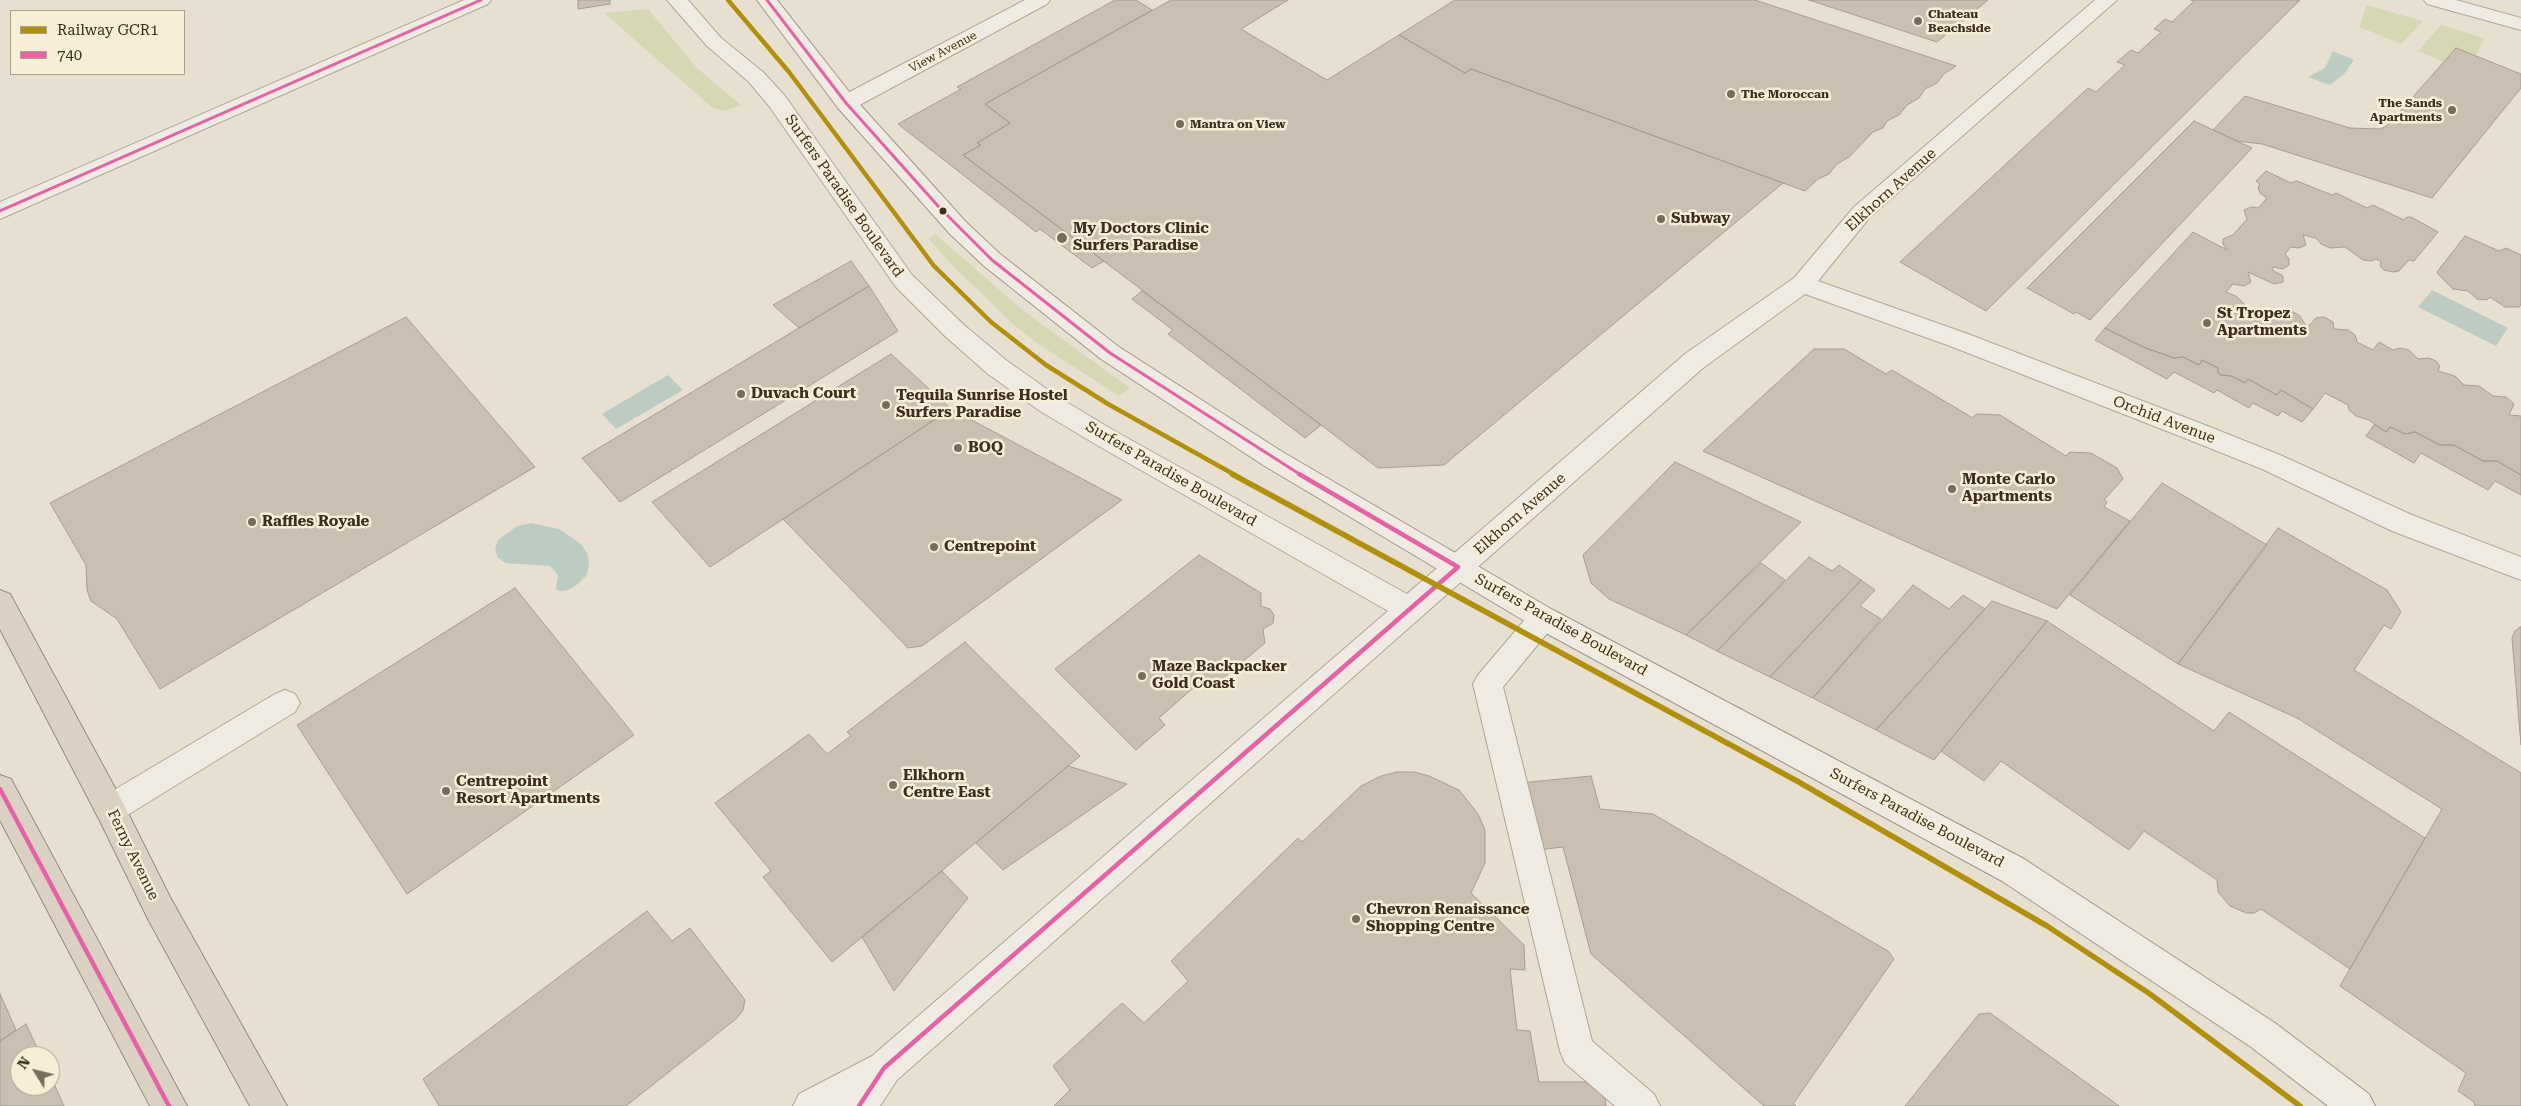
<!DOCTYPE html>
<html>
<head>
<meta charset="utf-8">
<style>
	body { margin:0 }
	#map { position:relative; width:2521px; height:1106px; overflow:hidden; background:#e7e0d1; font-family:"Roboto Serif",serif }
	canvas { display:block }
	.legend { position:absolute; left:10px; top:10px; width:175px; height:65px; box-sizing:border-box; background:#f7eed8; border:1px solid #ada18e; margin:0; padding:6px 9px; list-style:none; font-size:15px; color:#3d2e20 }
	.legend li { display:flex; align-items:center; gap:10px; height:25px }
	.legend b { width:25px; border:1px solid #ada18e }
	.north { position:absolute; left:10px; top:1046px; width:50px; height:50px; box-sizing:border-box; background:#f7eed8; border:1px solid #ada18e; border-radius:50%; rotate:306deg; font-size:14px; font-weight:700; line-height:20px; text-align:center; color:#3d2e20 }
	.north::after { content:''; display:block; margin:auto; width:18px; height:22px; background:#786c5e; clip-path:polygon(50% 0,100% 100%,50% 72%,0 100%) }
</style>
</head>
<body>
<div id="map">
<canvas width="2521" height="1106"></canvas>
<ul class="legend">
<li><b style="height:6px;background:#b1900d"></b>Railway GCR1</li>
<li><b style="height:6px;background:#e463a4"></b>740</li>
</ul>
<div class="north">N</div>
</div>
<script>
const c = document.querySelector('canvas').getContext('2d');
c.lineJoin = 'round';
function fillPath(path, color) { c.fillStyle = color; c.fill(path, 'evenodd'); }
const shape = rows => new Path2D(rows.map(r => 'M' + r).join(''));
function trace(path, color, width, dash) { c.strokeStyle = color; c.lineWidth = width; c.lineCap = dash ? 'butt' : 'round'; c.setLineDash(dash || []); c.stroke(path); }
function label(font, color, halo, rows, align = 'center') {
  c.font = font + ' "Roboto Serif",serif'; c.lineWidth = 5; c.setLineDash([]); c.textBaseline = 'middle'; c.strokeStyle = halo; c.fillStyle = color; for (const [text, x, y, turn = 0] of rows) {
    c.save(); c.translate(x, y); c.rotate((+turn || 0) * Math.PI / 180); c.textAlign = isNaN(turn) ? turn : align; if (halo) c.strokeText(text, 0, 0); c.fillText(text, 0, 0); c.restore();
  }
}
fillPath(shape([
	[2366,5,2423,21,2401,44,2360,27],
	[648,9,697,68,741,105,725,111,713,108,604,13],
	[2441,25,2484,38,2476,56,2456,48,2443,62,2418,51],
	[935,234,1025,312,1130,388,1119,396,1043,347,1014,325,952,265,928,238]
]), '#d6d7b3');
fillPath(shape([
	[2333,51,2354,60,2345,73,2330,85,2308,77,2325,68],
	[2432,290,2508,328,2496,346,2418,307],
	[668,375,683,390,616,429,602,414],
	[531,523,559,529,581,544,588,555,589,566,586,576,578,584,568,590,560,591,556,589,558,575,550,566,506,563,498,558,495,549,498,540,517,526]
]), '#bcccc2');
const building = shape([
	[578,0,610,0,610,4,578,9,578,0],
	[1115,0,1136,0,1152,10,985,104,1010,123,977,143,981,145,963,155,1104,261,1092,268,1040,229,1036,232,898,124,961,89,957,87,1115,0],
	[1171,0,1288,0,1241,29,1327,80,1399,35,1465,73,1471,69,1783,183,1444,465,1378,468,963,155,981,145,977,143,1010,123,985,104,1171,0],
	[1455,0,1755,0,1956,66,1944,74,1937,83,1925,89,1919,98,1907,105,1899,115,1887,121,1883,128,1873,132,1849,157,1837,164,1829,174,1818,179,1805,191,1471,69,1465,73,1399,35,1455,0],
	[1809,0,1988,0,1937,42,1809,0],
	[2191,0,2300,0,1986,311,1900,262,2088,88,2096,92,2125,65,2117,62,2131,50,2138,53,2161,32,2154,29,2165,19,2172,22,2194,1,2191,0],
	[2456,48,2521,74,2521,88,2432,198,2262,144,2237,141,2213,130,2245,96,2350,128,2381,129,2389,124,2456,48],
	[2194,121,2252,148,2090,320,2076,312,2074,314,2027,288,2194,121],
	[2266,171,2291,183,2297,181,2332,195,2336,193,2367,208,2373,205,2404,220,2407,217,2411,217,2438,232,2414,261,2409,260,2399,271,2394,272,2384,270,2380,266,2381,261,2376,259,2371,261,2363,260,2345,247,2330,248,2321,244,2316,238,2303,235,2306,245,2299,248,2291,247,2285,254,2289,259,2289,265,2283,269,2273,267,2272,270,2283,276,2283,282,2274,284,2248,272,2251,282,2244,286,2233,284,2226,292,2236,296,2253,313,2271,310,2290,310,2300,316,2307,328,2316,318,2324,317,2333,322,2334,329,2348,330,2355,335,2357,342,2373,350,2379,342,2393,350,2400,348,2409,350,2418,359,2429,358,2436,361,2440,366,2438,371,2455,376,2464,385,2479,386,2493,396,2506,397,2514,404,2509,415,2521,416,2521,475,2497,461,2483,461,2454,445,2440,445,2415,432,2405,434,2390,427,2386,432,2369,420,2356,416,2349,410,2348,405,2325,393,2313,409,2281,390,2277,395,2248,379,2245,383,2231,376,2221,375,2218,373,2218,368,2202,360,2199,365,2183,357,2174,358,2143,347,2105,328,2193,232,2227,250,2223,244,2223,239,2233,235,2247,219,2244,210,2251,207,2258,208,2267,198,2260,193,2258,188,2260,184,2256,181,2266,171],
	[2465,236,2499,251,2506,248,2521,255,2521,305,2519,307,2505,307,2490,297,2487,300,2477,299,2468,291,2453,289,2438,274,2437,272,2465,236],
	[851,261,869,286,799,328,773,305,851,261],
	[869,286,898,331,620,502,582,458,869,286],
	[1142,291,1321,425,1305,438,1168,334,1173,330,1132,299,1142,291],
	[406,317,535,467,160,689,117,619,91,601,87,590,86,565,50,503,406,317],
	[2105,328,2143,347,2174,358,2183,357,2199,365,2202,360,2218,368,2218,373,2221,375,2231,376,2245,383,2248,379,2277,395,2281,390,2313,409,2302,422,2282,411,2278,416,2253,403,2249,408,2217,390,2214,393,2174,372,2167,379,2095,340,2105,328],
	[1814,349,1844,349,1886,374,1892,370,1973,418,1976,414,2000,415,2066,456,2070,452,2091,453,2117,468,2123,479,2104,500,2107,502,2104,507,2130,521,2057,609,1703,451,1814,349],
	[891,354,951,409,710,567,652,502,891,354],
	[951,409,1122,500,922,646,908,648,783,519,951,409],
	[2374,425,2386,432,2390,427,2405,434,2415,432,2440,445,2454,445,2483,461,2497,461,2521,475,2521,495,2495,481,2488,490,2421,453,2414,463,2366,436,2374,425],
	[1675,462,1801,522,1686,635,1609,599,1591,583,1583,555,1675,462],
	[2162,483,2267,545,2178,664,2070,595,2162,483],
	[2278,528,2387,590,2401,612,2391,629,2384,625,2354,670,2521,773,2521,1106,2475,1106,2474,1102,2458,1091,2466,1073,2340,986,2442,809,2297,718,2178,664,2278,528],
	[1199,555,1261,593,1261,606,1270,609,1274,615,1273,623,1263,629,1265,643,1210,689,1201,681,1159,718,1165,725,1136,750,1055,669,1199,555],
	[1809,557,1832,571,1839,565,1861,580,1770,677,1717,651,1809,557],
	[1761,563,1785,580,1717,651,1686,635,1761,563],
	[1861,580,1875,590,1860,606,1881,619,1813,698,1770,677,1861,580],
	[1913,585,1949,609,1963,595,1985,609,1876,730,1813,698,1913,585],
	[515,588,634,735,407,894,297,725,515,588],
	[1992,601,2047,621,1934,760,1876,730,1992,601],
	[2047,621,2214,731,2229,712,2425,838,2350,969,2261,909,2254,913,2246,913,2230,906,2218,892,2217,880,2144,831,2129,850,2001,761,1984,781,1941,751,2047,621],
	[2520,627,2521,627,2521,745,2512,638,2515,631,2520,627],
	[965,642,1080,756,832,962,763,877,771,871,715,803,809,734,827,754,851,736,847,732,965,642],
	[1068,766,1127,784,1003,870,976,843,1068,766],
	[1397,772,1414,772,1429,776,1459,790,1478,814,1485,830,1485,863,1471,893,1524,945,1525,970,1510,969,1517,1030,1530,1031,1539,1082,1603,1082,1606,1106,1054,1106,1070,1090,1053,1066,1122,1003,1144,1023,1188,981,1171,961,1298,838,1302,842,1361,786,1381,776,1397,772],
	[1591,776,1600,809,1653,814,1888,951,1894,959,1793,1104,1796,1106,1764,1106,1591,954,1563,847,1538,850,1520,783,1591,776],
	[942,871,968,898,894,991,862,937,942,871],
	[647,911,672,941,690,928,745,1000,743,1010,737,1018,626,1106,439,1106,423,1079,647,911],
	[0,994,16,1030,0,1041,0,994],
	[1990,1013,2119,1106,1905,1106,1979,1014,1990,1013],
	[26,1024,41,1056,20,1056,20,1086,50,1086,50,1075,64,1106,0,1106,0,1041,26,1024]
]);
fillPath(building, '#cbbfb2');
trace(building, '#a89c90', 1);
const lane = shape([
	[285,690,295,694,300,703,295,712,121,819,110,823,99,819,94,809,99,799,275,694,285,690]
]);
const street = shape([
	[464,0,491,0,488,4,0,219,0,202,464,0],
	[667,0,688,0,721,38,763,72,785,96,912,275,964,325,1006,360,1058,397,1113,430,1407,594,1685,354,1794,278,1854,207,2095,0,2117,0,1870,217,1818,281,1968,334,2205,425,2280,455,2412,515,2521,557,2521,580,2392,531,2262,469,2187,439,1950,346,1805,294,1703,368,897,1080,880,1106,793,1106,799,1094,872,1056,1388,611,1095,444,1040,411,988,374,946,337,896,287,769,106,749,82,707,46,667,0],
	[1025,0,1050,0,1047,4,854,108,846,110,838,108,835,103,838,98,1025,0],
	[2424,0,2456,0,2521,18,2521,30,2427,4,2424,0],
	[1543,606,1553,610,1557,618,1553,626,1503,687,1592,1041,1654,1094,1660,1106,1615,1106,1565,1063,1560,1051,1473,684,1478,675,1533,610,1543,606]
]);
const secondary = shape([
	[757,0,777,0,854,98,966,222,1000,254,1119,347,1281,451,1553,610,2024,859,2275,1023,2369,1094,2375,1106,2328,1106,2251,1047,2002,881,1533,626,1263,465,1101,359,984,266,950,234,838,108,757,0]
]);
const highway = shape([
	[0,590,10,594,121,799,170,897,287,1106,250,1106,148,919,99,819,0,629,0,590],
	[0,775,11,779,187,1106,150,1106,0,820,0,775]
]);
trace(lane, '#ada599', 2);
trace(street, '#ada599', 2);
trace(secondary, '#9c958a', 2);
trace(highway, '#928b80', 2);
fillPath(lane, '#efebe3');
fillPath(street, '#efebe3');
fillPath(secondary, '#efebe3');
fillPath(highway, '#dad1c2');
trace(shape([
	[767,0,846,103,938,206,992,260,1110,353,1301,475],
	[0,211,481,0]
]), '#e463a4', 3);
trace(shape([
	[0,789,169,1106],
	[859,1106,884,1068,1458,567,1299,474]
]), '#e463a4', 4.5);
trace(shape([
	[728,0,789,72,934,266,991,322,1046,365,1108,404,1235,475]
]), '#b1900d', 4.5);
trace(shape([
	[1232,474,1797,781,2047,926,2150,994,2300,1106]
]), '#b1900d', 5.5);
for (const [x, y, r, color] of [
	[1918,21,5,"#786c5e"],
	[1731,94,5,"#786c5e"],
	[2452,110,5,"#786c5e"],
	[1180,124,5,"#786c5e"],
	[943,211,4.5,"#3d2e20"],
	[1661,219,5,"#786c5e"],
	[1062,238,6,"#786c5e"],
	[2207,323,5,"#786c5e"],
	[741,394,5,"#786c5e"],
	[886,405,5,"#786c5e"],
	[958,448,5,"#786c5e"],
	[1952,489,5,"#786c5e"],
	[252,522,5,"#786c5e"],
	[934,547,5,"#786c5e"],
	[1142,676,5,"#786c5e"],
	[893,785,5,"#786c5e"],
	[446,791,5,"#786c5e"],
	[1356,919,5,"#786c5e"]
]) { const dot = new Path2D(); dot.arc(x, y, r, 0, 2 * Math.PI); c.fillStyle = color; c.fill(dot); trace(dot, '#f7eed8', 2); }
label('bold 12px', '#3d2e20', '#f7eed8', [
	["Chateau",1928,14],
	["Beachside",1928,28],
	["The Moroccan",1741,94],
	["The Sands",2442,103,"right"],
	["Apartments",2442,117,"right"],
	["Mantra on View",1190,124]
], 'left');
label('12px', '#3d2e20', '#f7eed8', [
	["View Avenue",943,52,-28]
]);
label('15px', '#3d2e20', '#f7eed8', [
	["Elkhorn Avenue",1891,190,-42],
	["Surfers Paradise Boulevard",844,196,55],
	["Orchid Avenue",2164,420,21],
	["Surfers Paradise Boulevard",1171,474,30],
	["Elkhorn Avenue",1520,514,-41],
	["Surfers Paradise Boulevard",1561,625,29],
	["Surfers Paradise Boulevard",1917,818,28],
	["Ferny Avenue",133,855,64]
]);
label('bold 15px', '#3d2e20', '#f7eed8', [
	["Subway",1671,219],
	["My Doctors Clinic",1073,229],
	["Surfers Paradise",1073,246],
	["St Tropez",2217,314],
	["Apartments",2217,331],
	["Duvach Court",751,394],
	["Tequila Sunrise Hostel",896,396],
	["Surfers Paradise",896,413],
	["BOQ",968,448],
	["Monte Carlo",1962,480],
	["Apartments",1962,497],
	["Raffles Royale",262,522],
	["Centrepoint",944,547],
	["Maze Backpacker",1152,667],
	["Gold Coast",1152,684],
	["Elkhorn",903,776],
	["Centre East",903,793],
	["Centrepoint",456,782],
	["Resort Apartments",456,799],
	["Chevron Renaissance",1366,910],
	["Shopping Centre",1366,927]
], 'left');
</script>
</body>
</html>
